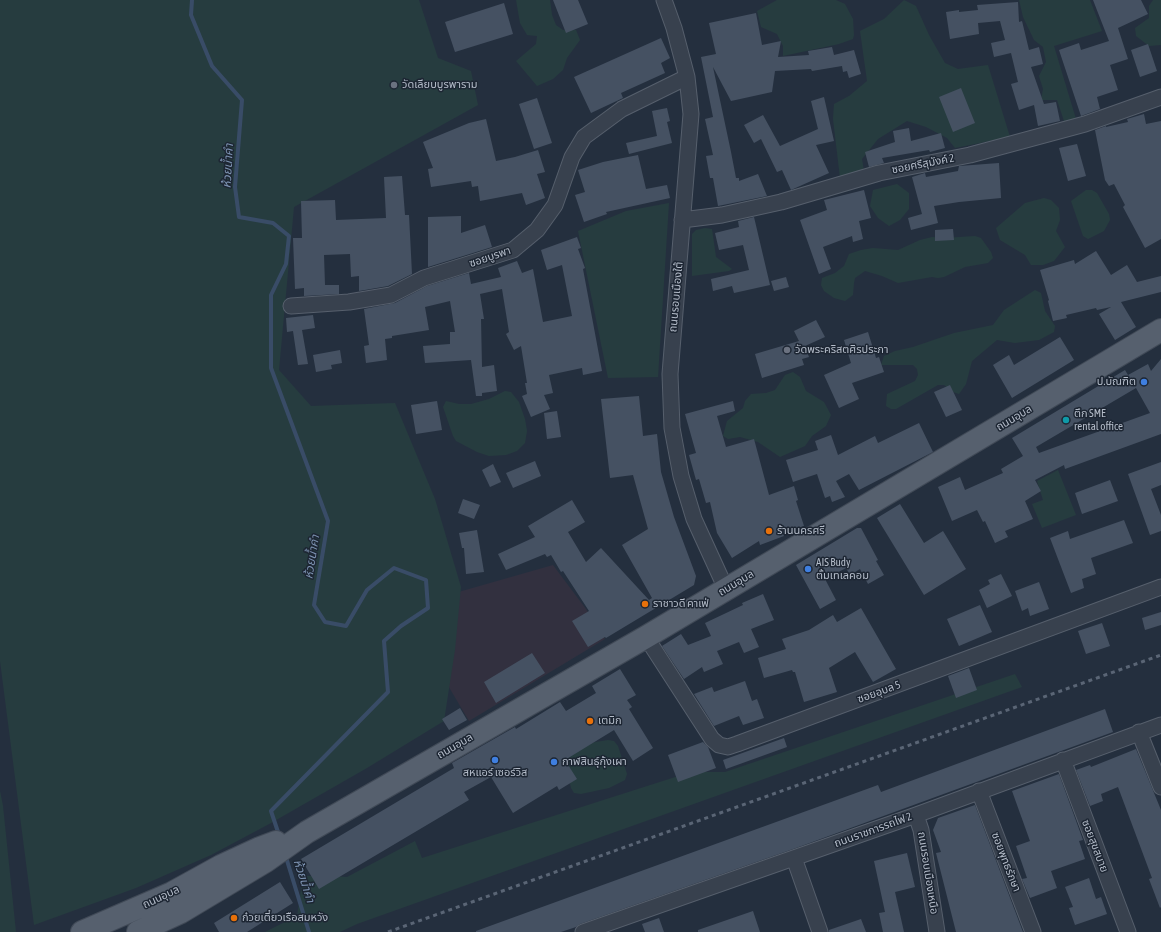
<!DOCTYPE html>
<html>
<head>
<meta charset="utf-8">
<style>
	body { margin:0 }
	canvas { display:block; background:#242f3e }
</style>
</head>
<body>
<canvas width="1161" height="932"></canvas>
<script>
const c = document.querySelector('canvas').getContext('2d');
c.lineJoin = 'round';
function fillPath(path, color) { c.fillStyle = color; c.fill(path, 'evenodd'); }
const shape = rows => new Path2D(rows.map(r => 'M' + r).join(''));
function trace(path, color, width, dash) { c.strokeStyle = color; c.lineWidth = width; c.lineCap = dash ? 'butt' : 'round'; c.setLineDash(dash || []); c.stroke(path); }
function label(font, color, halo, rows, align = 'center') {
  c.font = font + ' "Asap Condensed","Noto Sans Thai",sans-serif'; c.lineWidth = 3; c.setLineDash([]); c.textBaseline = 'middle'; c.strokeStyle = halo; c.fillStyle = color; for (const [text, x, y, turn = 0] of rows) {
    c.save(); c.translate(x, y); c.rotate((+turn || 0) * Math.PI / 180); c.textAlign = isNaN(turn) ? turn : align; if (halo) c.strokeText(text, 0, 0); c.fillText(text, 0, 0); c.restore();
  }
}
fillPath(shape([
	[553,565,586,609,605,639,469,721,440,672,441,597]
]), '#32303f');
fillPath(shape([
	[0,0,419,0,438,58,471,71,478,105,294,207,279,370,311,406,395,403,435,499,461,587,455,650,444,721,367,768,271,823,211,855,136,888,34,925,0,661],
	[516,0,550,0,552,15,556,25,563,30,576,30,580,40,567,58,563,70,553,79,537,86,516,61,536,44,537,36,527,35,520,23],
	[777,0,836,0,845,4,853,19,854,35,853,39,839,44,783,56,783,46,777,34,761,27,757,11],
	[904,0,916,6,929,35,945,63,958,69,988,65,1010,137,955,148,947,138,926,127,907,121,878,139,862,159,864,171,840,178,833,119,834,104,849,96,867,81,860,31,884,19],
	[1019,0,1090,0,1102,31,1054,46,1076,119,1064,121,1057,100,1041,100,1043,89,1039,76,1046,62,1043,47,1034,40,1023,17],
	[1153,0,1161,0,1161,45,1149,46,1136,36,1135,28,1149,18,1149,6],
	[897,184,909,193,909,209,900,220,889,226,878,218,870,206,873,190],
	[1086,190,1092,190,1097,193,1109,214,1110,220,1104,231,1088,239,1083,236,1071,201],
	[1044,198,1051,200,1059,208,1060,220,1056,231,1065,247,1054,261,1043,265,1031,265,1025,255,1000,240,996,228,1025,203],
	[669,203,658,377,608,378,578,231,626,211],
	[705,228,712,229,716,257,732,269,729,271,692,276,692,234,696,230],
	[975,236,981,238,991,252,993,258,988,263,965,267,944,277,938,278,932,277,898,283,882,276,865,271,855,278,854,283,853,295,845,301,834,298,824,291,821,285,822,278,835,273,844,266,849,254,861,250,873,248,898,250,920,240,932,237,944,238],
	[1035,290,1041,293,1045,311,1055,326,1054,332,1039,340,1015,343,997,340,972,361,966,384,959,394,953,392,944,385,938,385,896,409,891,409,886,406,887,394,915,381,918,375,917,369,913,365,881,365,884,356,895,351,913,347,954,333,993,325,1004,310],
	[793,372,800,377,806,391,824,402,831,415,826,426,812,436,805,446,780,457,758,442,740,437,728,439,723,436,727,421,743,408,745,401,751,394,766,393,775,390,785,375],
	[505,391,511,392,519,402,525,419,527,431,525,443,517,451,506,455,489,456,477,452,456,441,453,436,443,407,446,401,459,404,471,404,489,399],
	[1058,470,1076,515,1042,528,1032,504,1043,500,1037,481],
	[1015,674,1022,687,357,924,340,932,265,932,297,916,303,876,331,876,347,877,415,841,422,858,691,772,725,772],
	[608,740,614,741,618,746,627,774,625,780,609,788,581,794,574,793,571,788,565,760,573,751,589,743],
	[0,791,3,806,16,932,0,932]
]), '#263c3f');
trace(shape([
	[192,0,191,15,212,66,242,100,235,187,239,217,273,223,289,236,286,264,271,295,271,368,328,521,314,605,325,622,346,626,367,590,394,568,426,580,428,608,401,626,384,641,388,692,271,811,279,835],
	[285,854,309,932]
]), '#394c67', 4);
fillPath(shape([
	[553,0,578,0,588,24,566,33],
	[1093,0,1141,0,1148,14,1118,28,1128,59,1110,65,1118,90,1097,97,1100,109,1081,116,1059,50,1079,43,1081,50,1109,41],
	[1018,2,1019,22,1022,21,1029,50,1039,47,1043,64,1031,67,1044,104,1056,102,1060,121,1038,126,1034,105,1019,110,1011,84,1018,82,1011,53,994,57,991,43,1005,40,1000,21,978,23,979,34,950,39,946,12,959,10,959,12,978,10,977,5],
	[504,3,513,34,455,52,445,22],
	[756,13,762,45,781,41,778,57,809,55,808,51,832,47,834,55,854,50,861,74,849,78,847,71,843,72,842,66,812,71,811,69,775,71,772,92,731,101,713,67,731,152,736,178,739,178,739,181,758,174,767,196,718,206,713,178,710,178,706,156,713,155,705,119,713,117,701,57,716,54,709,23],
	[661,38,670,58,661,63,665,73,621,93,623,98,591,113,574,77],
	[1148,44,1157,71,1140,77,1131,50],
	[961,88,975,123,953,132,939,97],
	[824,97,834,141,816,145,829,173,791,190,782,170,777,172,761,139,754,143,744,125,763,115,780,146,818,129,811,101],
	[537,98,552,143,534,149,519,104],
	[667,108,670,121,667,122,672,143,629,154,626,143,657,136,652,111],
	[1144,114,1146,124,1161,121,1161,239,1145,248,1123,207,1125,205,1114,184,1109,186,1105,180,1095,130,1106,126,1106,127,1128,122,1127,119],
	[486,119,496,161,515,157,538,150,545,172,537,174,545,198,526,205,522,193,480,201,478,186,472,187,471,181,431,187,428,169,433,168,423,142,469,123],
	[909,128,911,141,941,133,945,148,930,152,929,150,882,158,884,163,869,167,865,152,895,142,893,131],
	[1077,144,1086,176,1068,181,1059,148],
	[638,155,646,189,667,185,670,198,606,212,607,214,584,222,575,195,585,192,578,170,603,162],
	[999,163,1001,198,959,202,934,206,938,223,911,230,908,218,922,214,912,177,925,173,926,177,958,171,959,166],
	[402,176,405,215,409,215,412,274,388,286,359,291,359,276,351,277,350,254,324,255,325,285,339,285,339,294,304,296,304,288,295,289,293,238,302,238,301,201,335,200,336,220,386,218,384,177],
	[864,190,871,218,859,221,863,239,853,242,852,236,823,247,831,269,819,274,800,220,827,210,824,200],
	[461,216,461,233,485,225,492,247,428,267,428,217],
	[754,217,770,285,734,293,732,286,713,291,711,279,749,270,743,245,719,250,715,233,739,227,738,221],
	[953,229,954,240,935,241,935,230],
	[577,237,581,248,578,249,585,268,583,269,602,371,583,375,582,368,549,375,553,393,544,395,550,409,531,417,522,396,527,394,525,383,527,383,521,346,514,350,506,334,509,332,502,289,480,294,484,319,481,319,482,367,494,365,497,391,482,393,482,396,476,396,471,360,425,363,423,346,450,344,450,332,455,332,450,301,425,307,429,330,392,336,392,338,385,339,387,360,366,363,364,346,369,345,364,309,395,303,427,286,469,273,471,284,501,277,498,268,517,261,522,273,533,269,543,322,572,316,562,265,547,270,541,250],
	[1096,251,1111,275,1127,265,1137,282,1161,276,1161,292,1121,302,1136,327,1115,340,1099,314,1111,307,1097,310,1096,308,1066,315,1067,318,1053,321,1048,301,1049,300,1040,270,1074,260,1075,264],
	[786,277,789,287,774,291,771,281],
	[313,315,315,328,302,330,308,364,298,365,293,331,287,332,286,318],
	[816,320,825,337,805,346,809,357,802,359,804,365,762,378,755,354,799,341,794,331],
	[868,332,876,358,879,357,884,372,852,383,859,399,839,408,824,375,851,363,844,340],
	[1060,337,1074,360,1012,398,993,365,1009,355,1014,365],
	[340,350,342,363,331,365,332,369,316,372,313,355],
	[1161,359,1161,434,1065,469,1064,465,1035,480,1041,491,1025,501,1033,519,1005,531,1008,537,995,543,985,521,983,522,977,510,952,521,938,487,960,477,965,490,1003,473,1001,469,1023,456,1012,438,1125,370,1128,375,1148,364,1151,371],
	[1136,388,1150,413,1039,453,1036,447],
	[950,385,962,410,946,417,934,392],
	[639,396,643,436,657,434,661,472,674,517,696,576,694,585,606,638,605,637,588,647,572,621,589,611,563,571,561,572,551,555,547,557,545,554,506,570,498,554,535,537,528,526,572,500,585,522,568,532,586,562,601,548,649,600,652,598,622,545,648,529,633,475,610,478,601,399],
	[437,401,442,430,416,434,411,405],
	[733,401,735,411,717,416,726,447,754,439,769,495,794,486,798,500,796,501,804,526,783,533,784,536,760,545,759,541,732,558,717,533,710,502,706,503,699,479,696,480,689,455,696,453,685,414],
	[557,411,561,437,547,439,544,413],
	[919,423,933,452,859,490,849,474,836,481,845,497,832,502,830,496,825,498,817,474,793,482,786,460,818,450,815,441,831,435,838,455,875,436,878,443],
	[535,461,541,476,513,488,506,473],
	[1161,462,1161,485,1151,489,1161,515,1161,531,1150,535,1128,474],
	[493,464,501,482,490,487,482,470],
	[1110,480,1118,501,1082,514,1075,493],
	[463,499,480,505,474,519,458,513],
	[900,504,924,543,943,531,966,569,924,595,877,518],
	[1124,520,1133,543,1091,558,1096,574,1082,579,1084,588,1071,593,1050,538,1068,531,1070,539],
	[857,528,861,528,878,560,876,561,884,575,868,584,860,569,850,575,846,568,825,579,836,600,820,609,796,565],
	[477,530,484,572,466,574,464,548,462,548,459,533],
	[1001,574,1012,596,987,608,979,590,990,584,988,580],
	[1039,582,1049,609,1030,616,1028,608,1022,611,1015,591],
	[763,594,774,620,751,629,759,647,744,653,739,642,717,651,723,664,704,672,702,667,684,679,662,646,681,634,688,645,711,636,705,623,743,605,742,603],
	[980,605,992,632,959,646,947,619],
	[861,608,896,669,873,682,855,652,829,668,837,692,804,702,795,672,793,672,792,670,764,678,758,658,786,649,782,639,809,630,833,615,837,622],
	[1161,612,1161,625,1145,630,1142,618],
	[1102,623,1110,646,1086,654,1078,631],
	[532,653,545,673,496,703,484,682],
	[969,668,977,690,956,698,948,676],
	[620,669,636,695,627,700,632,707,629,709,653,748,633,761,614,730,565,760,577,779,559,790,557,786,513,813,491,777,464,792,469,800,319,889,301,859,454,768,452,763,515,727,516,729,560,702,566,711,596,693,592,686],
	[745,681,752,701,757,699,764,718,743,725,739,716,714,726,694,694,712,687,714,692],
	[460,708,467,720,449,730,442,719],
	[1105,709,1113,732,796,848,580,924,576,927,561,932,476,932,476,931,878,785,881,792],
	[784,738,787,747,726,769,723,760],
	[703,742,708,747,716,768,678,782,668,755],
	[1136,749,1161,810,1161,907,1160,908,1149,879,1152,878,1118,787,1101,794,1103,801,1090,806,1076,770,1090,765,1091,767],
	[1059,774,1083,840,1079,841,1085,859,1051,871,1057,888,1030,898,1022,879,1027,878,1016,846,1030,841,1012,791],
	[975,805,1023,932,956,932,936,853,941,852,933,830,938,818],
	[907,853,915,887,895,892,904,932,883,932,879,913,885,912,874,861],
	[1089,878,1096,899,1101,897,1107,914,1075,925,1069,908,1073,907,1065,887],
	[280,882,293,903,247,932,219,932,214,923],
	[753,911,760,932,698,932,698,930],
	[659,918,664,932,645,932,642,924],
	[861,919,866,932,829,932,829,930]
]), '#455162');
const street = shape([
	[664,0,674,28,687,77,691,114,670,374,672,428,681,476,694,519,726,589],
	[682,220,722,215,781,202,879,173,970,155,1085,124,1161,97],
	[291,306,349,302,391,295,424,278,513,250,537,230,555,205,572,157,584,137,622,109,687,77],
	[646,637,712,739,719,745,728,747,737,744,1161,587],
	[1139,732,1161,787],
	[1063,760,1128,932],
	[979,791,1033,932],
	[916,815,921,830,937,932],
	[794,858,820,932],
	[583,932,916,815,1161,725]
]);
const primary = shape([
	[82,932,172,893,221,866,260,848,276,842],
	[138,932,181,912,266,861,307,832,646,637,1161,330]
]);
trace(street, '#565f6c', 17);
trace(primary, '#414a57', 24);
trace(street, '#38414e', 15);
trace(primary, '#56606e', 22);
trace(shape([
	[388,932,1161,655]
]), '#5a6575', 3, [4, 4]);
for (const [x, y, r, color] of [
	[394,85,4,"#6b7280"],
	[787,350,4,"#6b7280"],
	[1144,382,4,"#3f7fe0"],
	[1066,420,4,"#0f9aa8"],
	[769,531,4,"#e8710a"],
	[808,569,4,"#3f7fe0"],
	[645,604,4,"#e8710a"],
	[590,721,4,"#e8710a"],
	[495,760,4,"#3f7fe0"],
	[554,762,4,"#3f7fe0"],
	[234,918,4,"#e8710a"]
]) { const dot = new Path2D(); dot.arc(x, y, r, 0, 2 * Math.PI); c.fillStyle = color; c.fill(dot); trace(dot, '#1d2633', 1.5); }
label('11px', '#b4bcc9', '#1d2633', [
	["วัดเลียบบูรพาราม",402,85],
	["วัดพระคริสตศิรประภา",795,350],
	["ป.บัณฑิต",1136,382,"right"],
	["ตึก SME",1074,414],
	["rental office",1074,427],
	["ร้านนครศรี",777,531],
	["AIS Budy",816,563],
	["ตั้มเทเลคอม",816,576],
	["ราชาวดี คาเฟ่",653,604],
	["เตมิก",598,721],
	["กาฬสินธุ์กุ้งเผา",562,762],
	["สหแอร์ เซอร์วิส",495,773,"center"],
	["ก๋วยเตี๋ยวเรือสมหวัง",242,918]
], 'left');
label('11px', '#b4bcc9', '#1d2633', [
	["ซอยศรีสุมังค์ 2",923,164,-11],
	["ซอยบูรพา",490,257,-19],
	["ถนนรอบเมืองใต้",676,297,-85],
	["ถนนอุบล",1014,418,-31],
	["ถนนอุบล",736,583,-31],
	["ซอยอุบล 5",879,692,-20],
	["ถนนอุบล",455,746,-30],
	["ถนนราชการรถไฟ 2",873,830,-20],
	["ซอยสุขสบาย",1095,846,69],
	["ซอยพุทธรักษา",1006,862,69],
	["ถนนรอบเมืองเหนือ",928,873,81],
	["ถนนอุบล",161,897,-25]
]);
label('italic 12px', '#7c92b1', '#1d2633', [
	["ห้วยน้ำคำ",228,166,-87],
	["ห้วยน้ำคำ",312,557,-81],
	["ห้วยน้ำคำ",304,881,72]
]);
</script>
</body>
</html>
